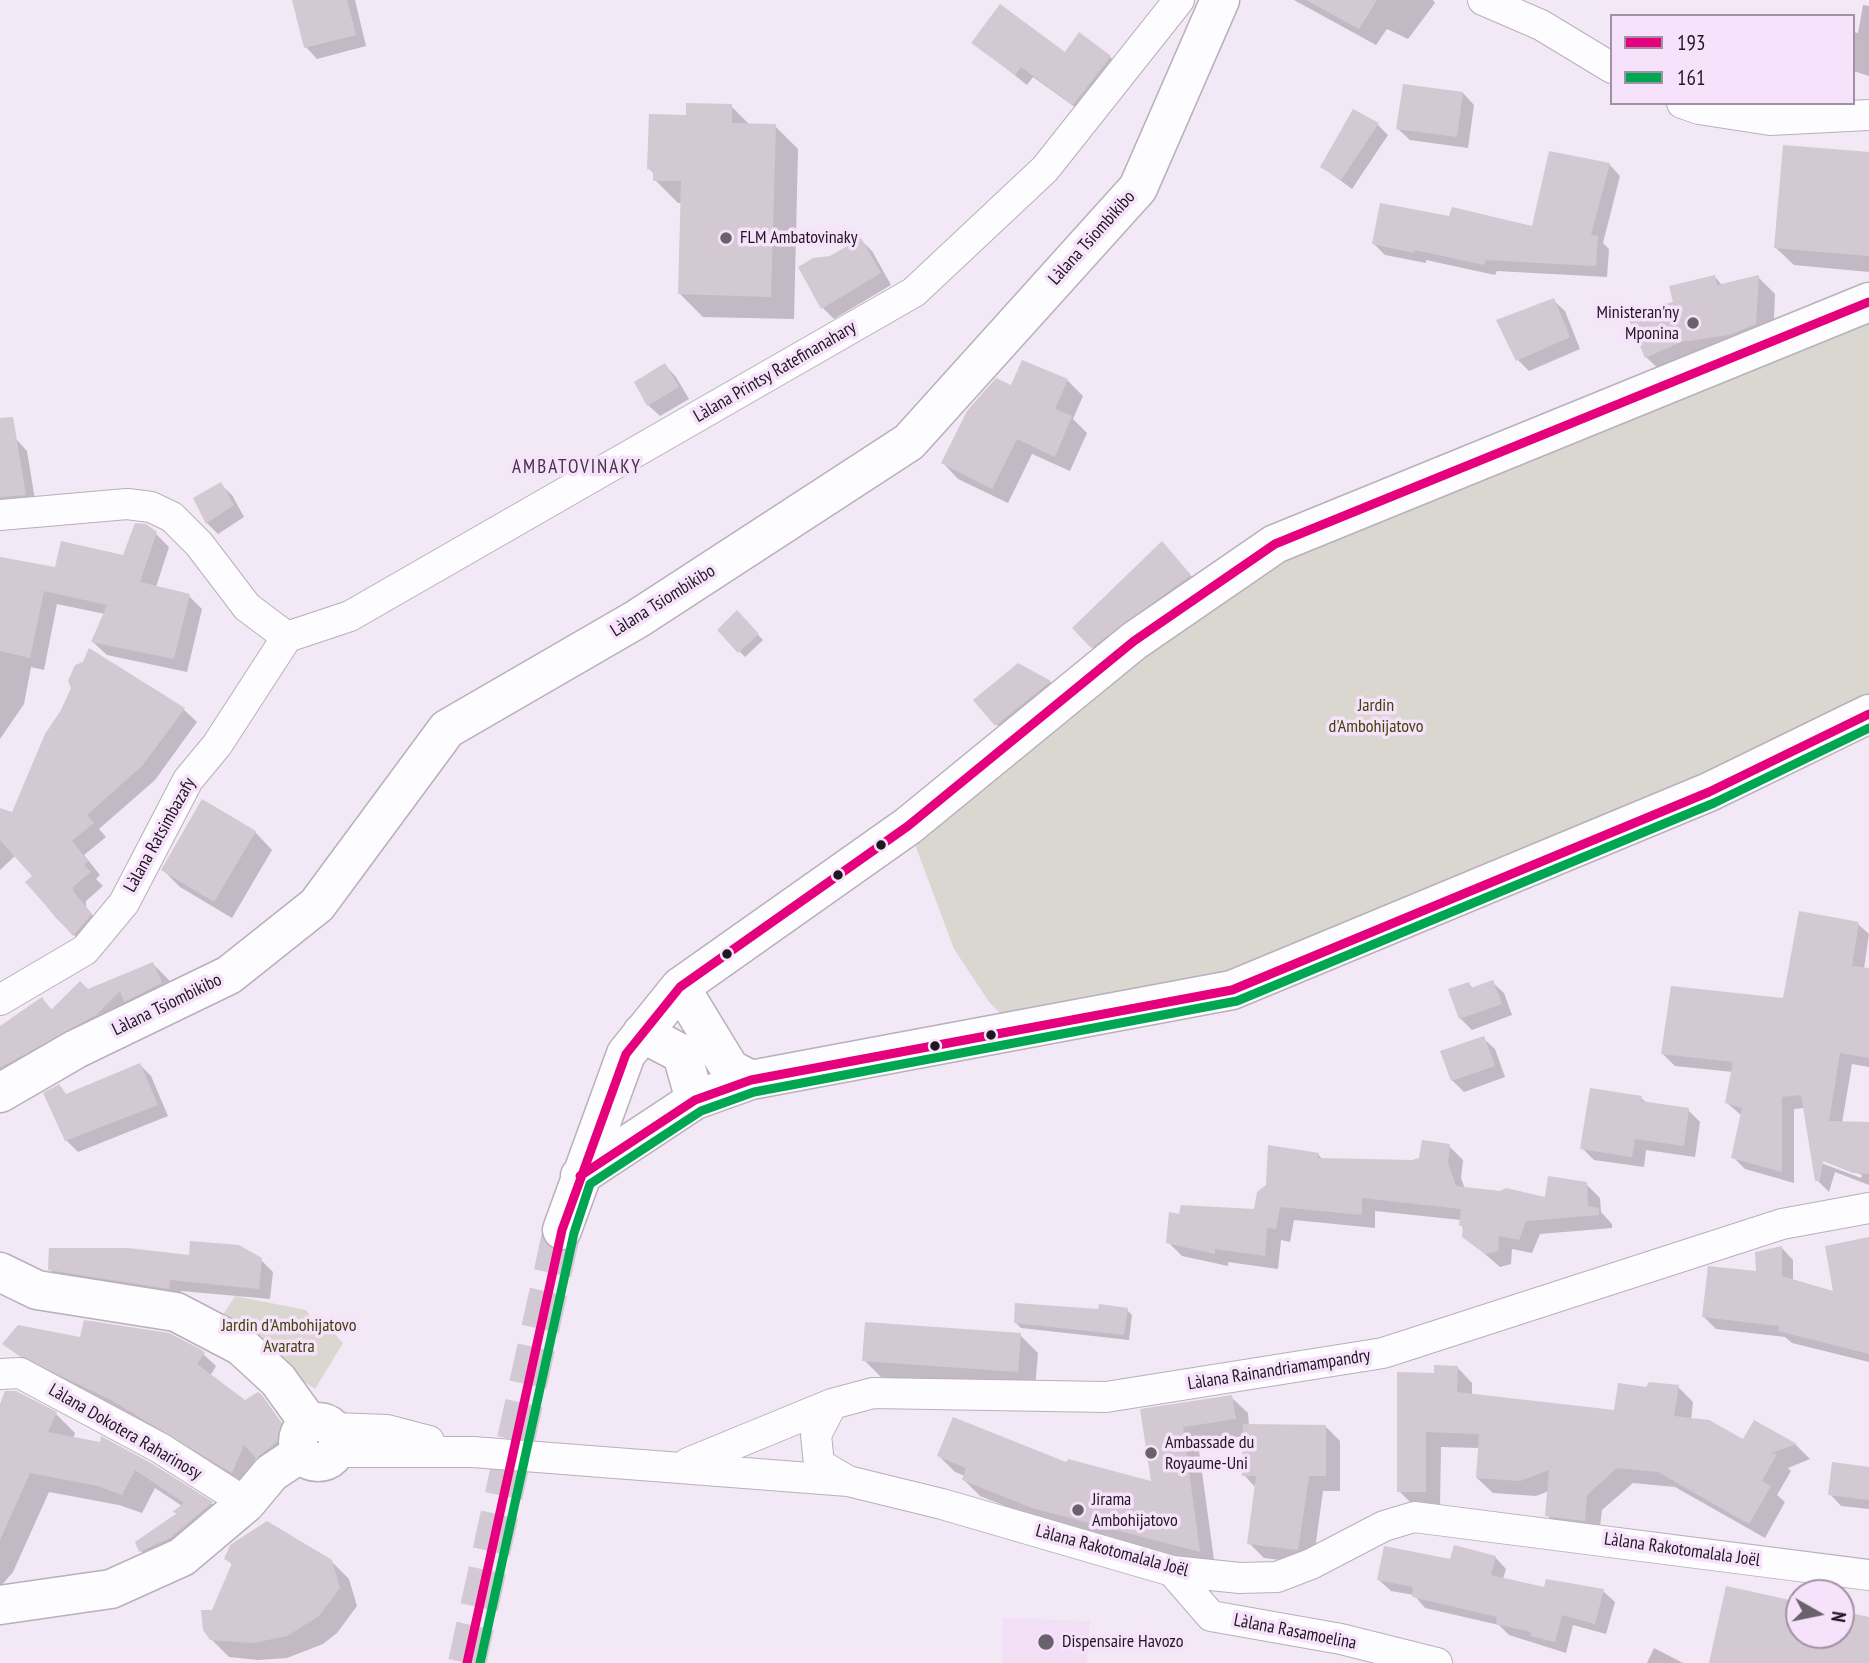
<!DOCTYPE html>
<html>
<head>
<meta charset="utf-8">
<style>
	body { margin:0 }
	#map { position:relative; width:1869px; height:1663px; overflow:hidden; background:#f3e8f5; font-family:"PT Sans Narrow",sans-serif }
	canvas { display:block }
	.legend { position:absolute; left:1610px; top:14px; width:245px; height:91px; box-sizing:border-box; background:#f7e2fb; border:2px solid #a191a4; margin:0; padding:9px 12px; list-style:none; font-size:21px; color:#1f1821 }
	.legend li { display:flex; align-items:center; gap:14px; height:35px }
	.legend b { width:35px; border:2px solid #a191a4 }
	.north { position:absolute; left:1785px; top:1579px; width:70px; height:70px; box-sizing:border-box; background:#f7e2fb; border:2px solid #a191a4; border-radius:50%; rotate:99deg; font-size:19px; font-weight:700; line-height:28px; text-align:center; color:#1f1821 }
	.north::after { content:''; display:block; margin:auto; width:24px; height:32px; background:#69616b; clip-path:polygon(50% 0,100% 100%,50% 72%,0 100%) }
</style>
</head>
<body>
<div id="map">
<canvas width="1869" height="1663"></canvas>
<ul class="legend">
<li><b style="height:9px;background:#e5007d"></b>193</li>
<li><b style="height:9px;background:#00a651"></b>161</li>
</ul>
<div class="north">N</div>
</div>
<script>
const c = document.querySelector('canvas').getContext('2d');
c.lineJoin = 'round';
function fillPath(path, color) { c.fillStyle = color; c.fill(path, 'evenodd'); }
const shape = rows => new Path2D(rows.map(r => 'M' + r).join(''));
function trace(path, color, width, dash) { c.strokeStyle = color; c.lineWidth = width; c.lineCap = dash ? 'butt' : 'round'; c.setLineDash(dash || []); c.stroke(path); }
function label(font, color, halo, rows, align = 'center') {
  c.font = font + ' "PT Sans Narrow",sans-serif'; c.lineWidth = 7; c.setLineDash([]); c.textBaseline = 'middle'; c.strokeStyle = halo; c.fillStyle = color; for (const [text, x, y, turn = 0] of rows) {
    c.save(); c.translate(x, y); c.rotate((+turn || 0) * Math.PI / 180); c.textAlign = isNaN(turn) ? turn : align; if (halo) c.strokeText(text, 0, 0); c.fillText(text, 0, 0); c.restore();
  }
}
fillPath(shape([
	[1003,1618,1090,1621,1087,1663,1002,1663]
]), '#f2dff6');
fillPath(shape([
	[1869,302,1869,714,1253,982,1018,1031,989,1002,954,949,908,826,1275,544],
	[235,1296,306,1310,314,1322,334,1333,343,1343,315,1389,265,1356,221,1318]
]), '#dad6d0');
fillPath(shape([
	[294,0,355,0,366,46,317,59,306,47],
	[1294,0,1433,0,1435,3,1408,39,1387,29,1376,45],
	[1863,5,1869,6,1869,76,1853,71,1853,32,1858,33],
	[974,43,1110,57,1122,68,1086,115,1033,77,1027,85],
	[1463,93,1474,105,1468,148,1410,140,1398,129],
	[731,106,751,126,775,126,798,149,794,319,703,317,680,294,682,203,678,203,655,180,655,174,649,169],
	[1353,111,1378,125,1388,135,1352,189,1322,167],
	[1869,154,1869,272,1794,265,1776,248],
	[1609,164,1620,176,1603,243,1609,249,1607,277,1497,271,1495,275,1426,260,1426,263,1385,255,1374,244,1450,218,1534,228],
	[861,240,872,251,891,285,834,319,822,307,831,258],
	[1715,277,1723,286,1758,277,1775,294,1773,342,1664,374,1646,357,1675,304],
	[1553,300,1565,311,1580,349,1529,371,1518,360],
	[1023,363,1068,381,1083,396,1073,419,1087,433,1070,471,1032,454,1008,503,958,479,943,463,1012,387],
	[665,365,676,377,689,399,660,416,648,405],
	[16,439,27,451,36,506,0,514,0,442],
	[220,484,232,495,244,517,218,534,207,523],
	[156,534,169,547,156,587,189,596,202,609,187,672,107,655,93,642,105,614,57,604,44,670,31,667,24,704,0,739,0,557,56,569,124,557],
	[1162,543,1207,594,1109,665,1092,647],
	[737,613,763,640,745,657,719,630],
	[1018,665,1050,682,1061,693,1008,737,976,701],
	[183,709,197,722,155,780,99,829,106,837,84,855,100,875,96,879,103,886,86,901,86,907,104,929,88,948,57,919,27,882,34,877,16,855,0,870,0,810,13,814],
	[255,832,272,850,232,918,180,887,163,870],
	[1858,924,1869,934,1858,1010,1869,1012,1869,1067,1852,1064,1842,1123,1869,1124,1869,1185,1835,1172,1829,1192,1817,1180,1805,1108,1794,1109,1794,1183,1745,1169,1733,1157,1742,1116,1727,1103,1733,1072,1675,1066,1662,1053,1785,1000],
	[1821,1159,1862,1175,1861,1178,1821,1163],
	[153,964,169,980,177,999,0,1095,0,1029,42,999,53,1011,88,991],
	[1492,982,1504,993,1512,1015,1472,1030,1460,1018,1469,984,1474,989],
	[1483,1038,1495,1049,1505,1077,1464,1092,1452,1080],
	[140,1065,151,1076,168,1116,78,1152,66,1140,67,1095],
	[1641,1098,1648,1104,1688,1110,1700,1122,1695,1157,1646,1150,1644,1167,1594,1160,1582,1148],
	[1449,1146,1463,1160,1461,1178,1465,1189,1547,1199,1586,1184,1600,1198,1601,1212,1612,1224,1612,1228,1540,1234,1532,1253,1512,1249,1511,1264,1500,1267,1464,1236,1461,1220,1375,1211,1375,1228,1294,1220,1290,1242,1281,1240,1278,1269,1228,1262,1228,1266,1182,1256,1168,1242,1181,1216,1256,1211,1318,1154,1323,1160,1413,1161],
	[1869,1239,1869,1362,1792,1343,1785,1337,1716,1329,1704,1317,1757,1273,1781,1247,1793,1260,1793,1281,1835,1293],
	[191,1257,261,1260,273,1272,270,1299,181,1291,180,1299,61,1280,49,1269],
	[1127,1310,1132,1315,1129,1340,1021,1328,1015,1322],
	[1020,1335,1038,1353,1035,1389,881,1377,864,1360],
	[81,1339,203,1354,216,1366,210,1376,244,1402,258,1394,295,1439,269,1469,257,1456,244,1484,125,1412,33,1367,5,1344],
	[1457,1367,1472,1383,1472,1395,1616,1412,1647,1388,1678,1387,1693,1402,1691,1420,1744,1442,1755,1422,1796,1445,1810,1459,1788,1468,1791,1471,1777,1495,1785,1502,1765,1538,1675,1487,1633,1483,1602,1510,1599,1535,1562,1531,1547,1515,1549,1491,1536,1496,1493,1493,1477,1478,1479,1448,1441,1447,1440,1507,1414,1506,1399,1491,1436,1375],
	[1231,1397,1248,1413,1249,1426,1325,1426,1340,1441,1340,1491,1323,1491,1313,1564,1264,1558,1249,1543,1256,1488,1244,1475,1244,1436,1198,1443,1215,1567,1050,1524,980,1496,964,1480,965,1476,955,1472,939,1456,1068,1465,1153,1484,1142,1411],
	[0,1409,56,1414,75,1433,73,1438,150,1465,212,1504,231,1523,160,1571,141,1551,137,1542,178,1515,175,1512,182,1506,155,1488,142,1513,119,1505,49,1492,13,1572,0,1587],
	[1869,1469,1869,1509,1841,1506,1830,1494],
	[1495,1557,1506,1569,1503,1579,1545,1589,1603,1591,1615,1602,1606,1634,1573,1625,1566,1653,1509,1635,1499,1625,1425,1608,1414,1595,1391,1591,1379,1580,1452,1561],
	[226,1559,331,1561,349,1579,357,1606,337,1633,323,1644,287,1658,258,1660,229,1657,211,1639,213,1611,233,1565],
	[1654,1648,1683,1663,1647,1663]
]), '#0003');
fillPath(shape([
	[292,0,347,0,356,35,304,48],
	[1306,0,1377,0,1359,29],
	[1000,4,1065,52,1079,32,1111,56,1073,105,1021,67,1015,75,971,43],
	[1403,84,1463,92,1457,137,1396,129],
	[686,103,732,104,732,123,776,124,771,297,678,294,681,181,653,181,653,170,647,169,649,114,686,115],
	[1353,109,1379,123,1341,180,1320,167],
	[1783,145,1869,152,1869,256,1774,248],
	[1549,151,1610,163,1591,235,1598,236,1596,266,1486,260,1484,265,1415,250,1414,253,1372,244,1380,203,1449,216,1452,207,1532,226],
	[861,238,881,273,821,309,798,267,813,258,830,256],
	[1715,275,1717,285,1759,275,1756,324,1729,335,1681,342,1645,358,1626,313,1673,302,1669,286],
	[1554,298,1570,337,1516,361,1496,320],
	[1022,360,1068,379,1055,409,1072,416,1055,457,1017,439,992,489,941,463,967,411,996,378,1011,385],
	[665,363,679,387,647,406,634,382],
	[13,417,26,495,0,497,0,418],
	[221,482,234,505,206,524,193,498],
	[135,523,146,524,157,532,140,582,190,594,174,659,91,642,107,605,44,591,30,658,0,651,0,557,55,567,61,541,123,555],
	[1162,541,1191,575,1091,648,1072,628],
	[737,610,759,634,738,653,717,630],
	[89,648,185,708,142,766,87,815,94,823,72,841,88,861,84,865,91,872,73,887,73,891,92,914,73,936,25,882,32,876,0,840,0,808,12,812,45,734,61,710,71,688,68,681,75,665,83,662],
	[1018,663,1051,681,995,726,973,700],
	[202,799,256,831,214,902,161,870],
	[1799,911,1859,922,1852,966,1869,968,1869,1058,1840,1053,1829,1121,1869,1122,1869,1174,1853,1173,1823,1161,1820,1181,1815,1181,1801,1095,1782,1097,1782,1172,1731,1158,1742,1108,1725,1103,1733,1062,1661,1054,1671,986,1783,998],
	[153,962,162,983,124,1002,120,991,96,1015,0,1068,0,1026,42,997,51,1010,80,981,88,989],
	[1493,980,1502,1004,1459,1019,1448,989,1469,982,1471,988],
	[1484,1036,1495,1066,1451,1081,1440,1051],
	[140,1063,158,1105,65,1141,43,1093,59,1084,66,1094],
	[1590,1088,1642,1096,1641,1101,1689,1108,1684,1146,1635,1139,1632,1157,1580,1149],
	[1422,1140,1450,1144,1448,1163,1456,1186,1500,1191,1506,1188,1545,1197,1548,1176,1587,1182,1588,1206,1599,1208,1599,1215,1526,1221,1519,1240,1499,1236,1498,1251,1485,1254,1462,1237,1463,1226,1459,1226,1461,1209,1362,1198,1362,1215,1280,1207,1276,1229,1267,1228,1265,1256,1215,1249,1215,1254,1166,1243,1169,1212,1179,1214,1181,1205,1254,1209,1257,1192,1266,1185,1268,1145,1319,1153,1318,1158,1412,1160,1419,1158],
	[1869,1237,1869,1354,1778,1331,1779,1326,1702,1317,1708,1266,1756,1271,1755,1252,1782,1246,1782,1276,1833,1291,1825,1246],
	[190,1241,239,1245,262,1258,259,1289,170,1280,169,1289,48,1270,49,1248,128,1248,189,1255],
	[1015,1303,1098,1309,1099,1304,1128,1308,1124,1335,1014,1323],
	[84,1320,169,1333,202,1350,205,1353,197,1364,245,1400,258,1392,262,1395,283,1425,282,1438,256,1458,244,1445,232,1473,111,1400,18,1355,2,1344,18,1325,80,1337],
	[865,1322,1021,1333,1018,1372,862,1361],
	[1434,1365,1458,1366,1457,1392,1614,1410,1618,1383,1646,1387,1649,1382,1679,1385,1674,1416,1709,1420,1743,1439,1754,1420,1797,1444,1771,1453,1777,1454,1762,1481,1771,1486,1749,1524,1658,1472,1617,1468,1587,1495,1585,1521,1545,1516,1549,1470,1520,1481,1476,1478,1479,1434,1426,1432,1426,1492,1397,1492,1397,1372,1434,1373],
	[5,1391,16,1391,57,1412,48,1432,100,1442,101,1436,151,1463,213,1502,170,1538,139,1552,135,1542,177,1513,172,1512,184,1503,135,1470,122,1495,98,1486,30,1473,0,1540,0,1404],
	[1232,1395,1236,1419,1183,1427,1200,1552,1032,1508,962,1480,966,1468,937,1456,953,1417,1066,1462,1068,1459,1151,1481,1140,1409],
	[1243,1424,1326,1425,1326,1476,1309,1476,1298,1550,1247,1544,1256,1476,1242,1476],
	[1832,1462,1869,1467,1869,1500,1828,1495],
	[267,1521,332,1560,340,1588,319,1616,287,1636,253,1643,210,1640,203,1630,201,1610,212,1610,232,1563,224,1559,230,1545],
	[1454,1545,1496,1556,1491,1575,1544,1587,1546,1579,1604,1589,1595,1624,1562,1615,1555,1642,1530,1636,1531,1632,1496,1624,1497,1617,1412,1597,1413,1587,1377,1580,1384,1546,1450,1559],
	[1726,1586,1799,1602,1799,1635,1841,1635,1841,1611,1869,1617,1869,1663,1709,1663]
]), '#d2c9d3');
trace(shape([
	[467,1663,562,1230]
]), '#d3c9d5', 38, [38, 19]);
const minor = shape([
	[1483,0,1541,25,1612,68],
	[1682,103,1699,109,1770,120,1869,115],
	[0,515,127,504,151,507,172,517,199,544,247,607,287,637],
	[287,637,350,616,914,292,1045,169,1179,0],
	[0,1000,85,950,124,903,188,780,217,745,287,637],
	[0,1374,20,1373,160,1448,246,1503],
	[832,1404,816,1435,819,1464,848,1481],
	[333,1428,387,1430,429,1441],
	[336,1452,473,1452,848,1481,942,1504,1172,1571,1240,1578,1277,1577,1311,1564,1384,1526,1414,1517,1869,1575],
	[688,1463,832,1404,873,1393,1106,1397,1383,1353,1782,1224,1869,1208],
	[1172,1571,1211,1616,1341,1639,1437,1663]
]);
const tertiary = shape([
	[0,1093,76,1049,229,975,317,905,447,729,637,619,909,442,1138,188,1220,0],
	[0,1272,37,1290,176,1312,241,1346,278,1380,309,1423],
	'298 1442a20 20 0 1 1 40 0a20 20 0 1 1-40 0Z',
	[0,1605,111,1589,182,1557,246,1503,271,1473,301,1453]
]);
const secondary = shape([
	[680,987,730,1069,751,1080],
	[642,1033,682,1054,695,1100],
	[580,1176,695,1100,751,1080,1232,990,1709,792,1869,714],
	[562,1230,626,1054,680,987,908,826,1134,641,1275,544,1869,302]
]);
trace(minor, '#b8b0ba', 32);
trace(tertiary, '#b8b0ba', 41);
trace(secondary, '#b8b0ba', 41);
trace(minor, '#fdfcfe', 30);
trace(tertiary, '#fdfcfe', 38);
trace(secondary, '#fdfcfe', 38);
trace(shape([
	[580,1176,695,1100,751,1080,1232,990,1709,792,1869,714],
	[467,1663,562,1230,626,1054,680,987,908,826,1134,641,1275,544,1869,302]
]), '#e5007d', 9);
trace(shape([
	[480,1663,574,1233,590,1184,701,1111,754,1092,1237,1001,1714,803,1869,728]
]), '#00a651', 9);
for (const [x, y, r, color] of [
	[726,238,7,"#69616b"],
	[1693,323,7,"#69616b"],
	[881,845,6,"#1f1821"],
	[838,875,6,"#1f1821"],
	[727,954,6,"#1f1821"],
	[991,1035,6,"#1f1821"],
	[935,1046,6,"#1f1821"],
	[1151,1453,7,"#69616b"],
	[1078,1510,7,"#69616b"],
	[1046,1642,9,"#69616b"]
]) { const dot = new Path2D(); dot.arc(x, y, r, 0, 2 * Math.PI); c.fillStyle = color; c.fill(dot); trace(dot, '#f7e2fb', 2.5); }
label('18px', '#1f1821', '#f7e2fb', [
	["FLM Ambatovinaky",740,238],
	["Ministeran'ny",1679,313,"right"],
	["Mponina",1679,334,"right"],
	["Ambassade du",1165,1443],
	["Royaume-Uni",1165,1464],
	["Jirama",1092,1500],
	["Ambohijatovo",1092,1521],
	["Dispensaire Havozo",1062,1642]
], 'left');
label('18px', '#1f1821', '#f7e2fb', [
	["Làlana Tsiombikibo",1092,238,-48],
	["Làlana Printsy Ratefinanahary",775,372,-30],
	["Làlana Tsiombikibo",663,601,-32],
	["Làlana Ratsimbazafy",160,835,-61],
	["Làlana Tsiombikibo",167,1005,-26],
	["Làlana Rainandriamampandry",1279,1370,-9],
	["Làlana Dokotera Raharinosy",125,1432,30],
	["Làlana Rakotomalala Joël",1682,1550,8],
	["Làlana Rakotomalala Joël",1112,1551,15],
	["Làlana Rasamoelina",1295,1632,11]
]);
label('18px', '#414309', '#f7e2fb', [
	["Jardin",1376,706],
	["d'Ambohijatovo",1376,727],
	["Jardin d'Ambohijatovo",289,1326],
	["Avaratra",289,1347]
]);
c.letterSpacing = '2px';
label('19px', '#443347', '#f7e2fb', [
	["AMBATOVINAKY",577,468]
]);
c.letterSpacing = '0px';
</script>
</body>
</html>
